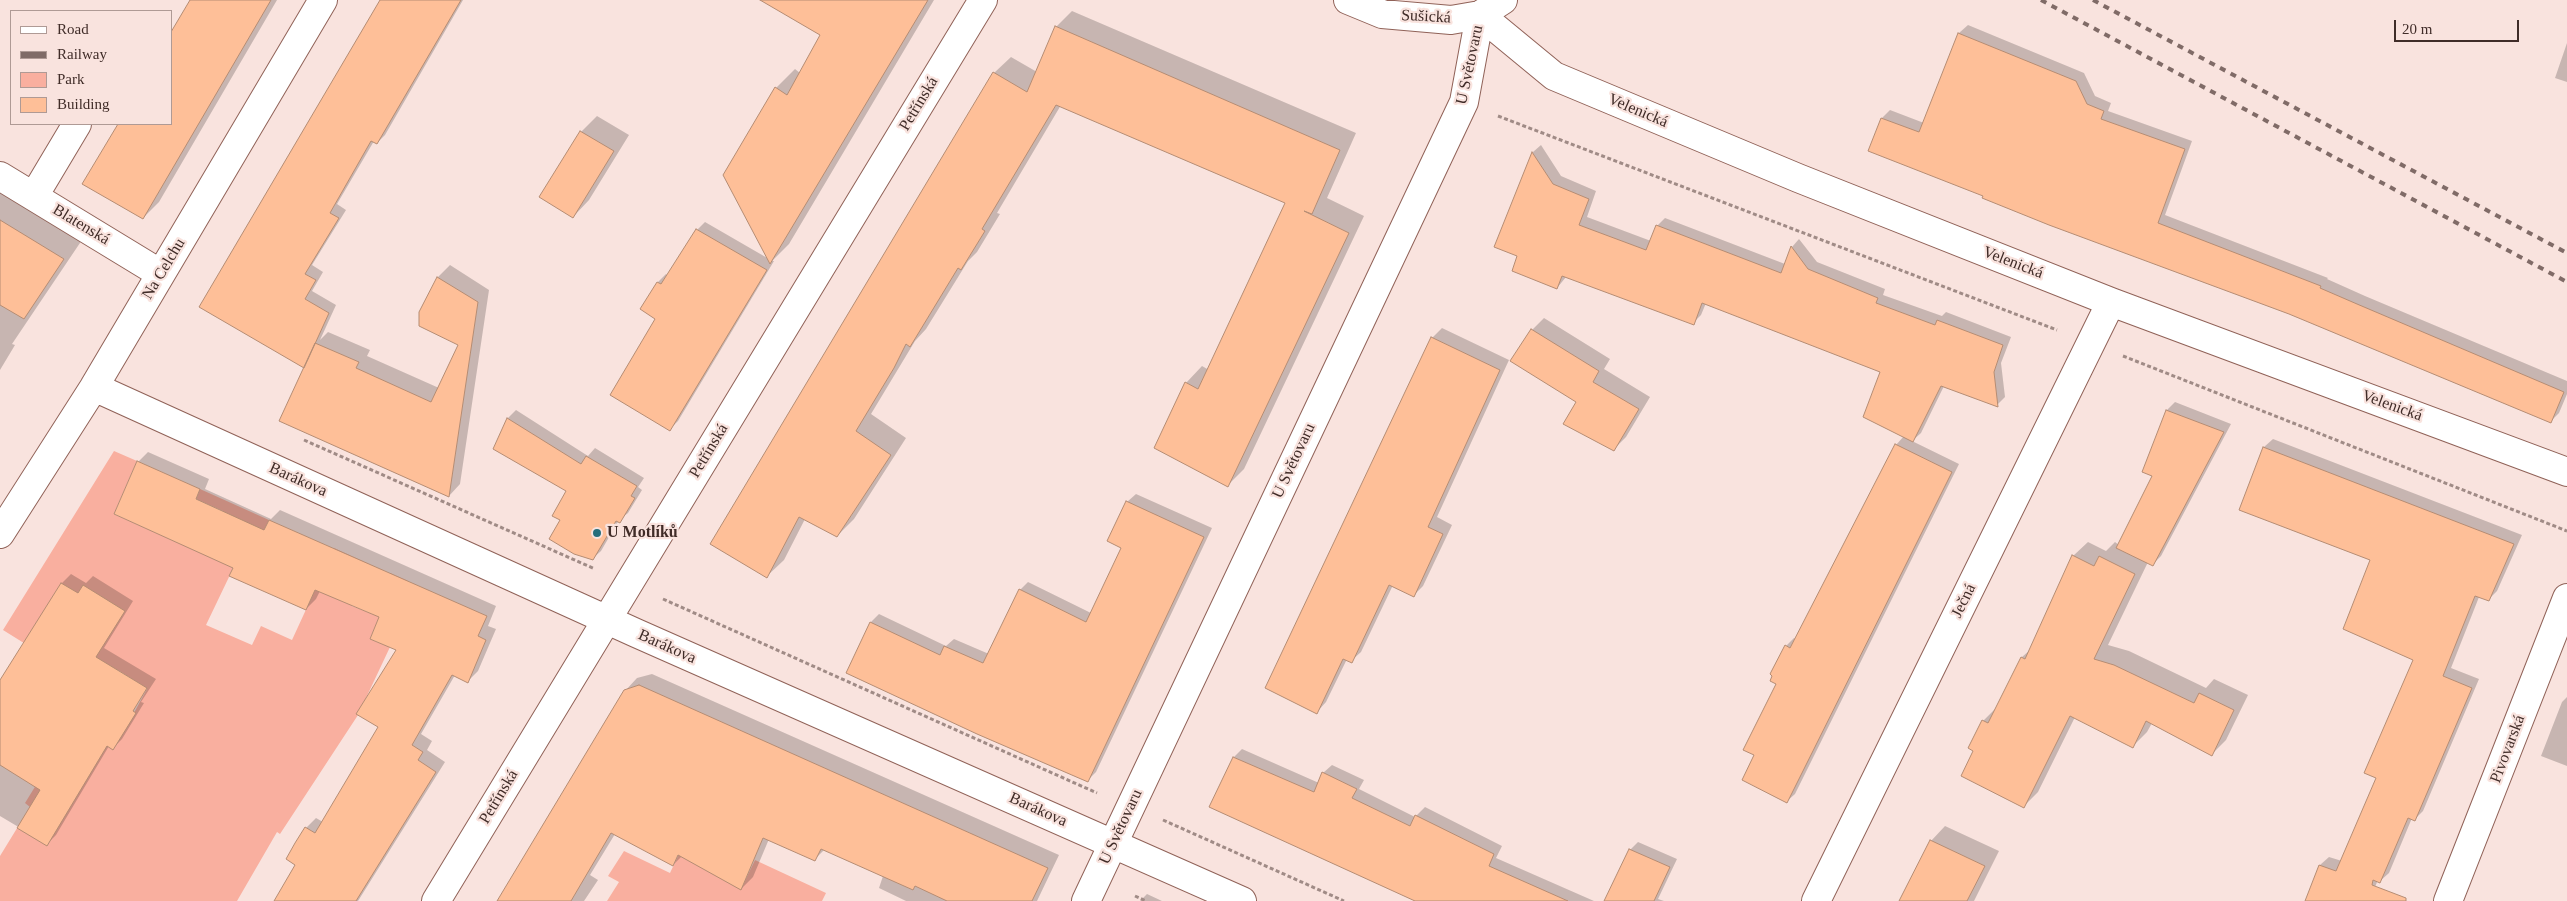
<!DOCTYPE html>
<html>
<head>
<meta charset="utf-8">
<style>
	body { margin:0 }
	#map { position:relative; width:2567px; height:901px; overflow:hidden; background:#f9e3de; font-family:Georgia,serif }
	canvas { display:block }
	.legend { position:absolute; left:10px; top:10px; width:162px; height:115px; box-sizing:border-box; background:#f9e3de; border:1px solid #af9a95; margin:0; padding:6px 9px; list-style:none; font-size:15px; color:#402c28 }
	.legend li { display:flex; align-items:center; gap:10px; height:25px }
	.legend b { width:25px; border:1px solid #af9a95 }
	.scale { position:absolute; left:2394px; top:20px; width:125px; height:22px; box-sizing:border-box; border:2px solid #402c28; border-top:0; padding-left:6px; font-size:15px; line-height:18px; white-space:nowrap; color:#402c28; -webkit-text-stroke:4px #f9e3de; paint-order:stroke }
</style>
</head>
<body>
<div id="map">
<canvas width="2567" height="901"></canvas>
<ul class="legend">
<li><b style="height:6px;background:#fff"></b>Road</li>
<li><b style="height:6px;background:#806b67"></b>Railway</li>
<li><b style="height:14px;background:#f9af9f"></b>Park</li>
<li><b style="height:14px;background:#febf98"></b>Building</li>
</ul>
<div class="scale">20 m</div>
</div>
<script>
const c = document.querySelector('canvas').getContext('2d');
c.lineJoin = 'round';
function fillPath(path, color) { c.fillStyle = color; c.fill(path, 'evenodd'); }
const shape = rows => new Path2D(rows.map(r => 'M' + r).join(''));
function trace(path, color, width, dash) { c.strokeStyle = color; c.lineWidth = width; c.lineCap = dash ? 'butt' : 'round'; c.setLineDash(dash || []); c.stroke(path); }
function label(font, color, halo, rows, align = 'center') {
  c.font = font + ' Georgia,serif'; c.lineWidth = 4.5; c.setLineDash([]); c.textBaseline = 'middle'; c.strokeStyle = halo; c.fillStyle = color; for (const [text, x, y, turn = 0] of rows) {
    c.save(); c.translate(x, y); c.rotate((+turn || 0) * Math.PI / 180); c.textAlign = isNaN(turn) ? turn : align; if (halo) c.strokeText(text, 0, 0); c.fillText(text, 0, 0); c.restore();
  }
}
fillPath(shape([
	[114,451,137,461,114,514,177,542,223,511,196,499,200,489,269,520,263,532,240,554,206,625,252,645,261,626,292,640,315,590,324,593,328,562,334,548,369,564,352,606,373,614,390,573,408,581,403,592,380,616,370,639,390,647,358,715,280,834,277,832,237,901,0,901,0,856,30,807,25,803,60,746,124,731,147,689,118,670,104,693,3,630],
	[624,851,670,873,679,854,741,889,755,860,826,893,822,901,607,901,619,882,608,876]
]), '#f9af9f');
fillPath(shape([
	[191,0,277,0,159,202,143,218,84,184,119,124,171,124],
	[381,0,463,0,385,135,377,143,374,141,337,204,346,210,312,265,323,272,312,291,336,305,320,340,328,332,370,350,367,356,439,388,460,344,421,313,438,277,450,265,489,290,460,484,449,496,308,362,201,307],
	[762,0,934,0,789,244,772,261,774,261,678,421,670,429,657,319,642,309,658,282,666,274,668,276,697,230,705,222,769,259,776,88,795,69,800,73,822,34],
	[1072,11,1356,133,1327,198,1364,216,1244,469,1227,486,1186,383,1202,366,1209,370,1287,202,1061,105,997,213,1000,214,977,252,968,261,926,329,915,341,871,414,906,438,854,519,837,536,805,519,784,560,767,576,994,73,1011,57,1037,72,1056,27],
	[1968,25,2084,73,2095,96,2111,103,2108,111,2192,141,2165,215,2328,278,2327,279,2365,296,2567,381,2567,394,2559,413,2551,421,2290,313,1882,118,1890,110,1924,123,1959,33],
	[2567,43,2567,82,2555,78],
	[597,116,629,135,589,200,573,217,581,132],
	[1541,145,1561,176,1596,191,1587,217,1651,241,1657,226,1665,218,1785,264,1792,247,1799,239,1817,262,1885,289,1883,295,1942,316,1946,312,2011,337,2001,363,2005,397,1997,405,1944,386,1921,433,1912,441,1959,464,1795,794,1786,802,1756,755,1778,684,1786,646,1794,638,1796,639,1896,445,1904,436,1882,371,1706,303,1701,315,1693,323,1566,277,1557,288,1519,255,1496,247,1533,152],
	[0,187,84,237,12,344,15,345,0,370],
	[1544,318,1610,359,1604,369,1650,397,1626,437,1614,449,1578,402,1532,330],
	[1442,328,1509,360,1437,517,1452,525,1423,586,1413,596,1393,585,1361,652,1351,661,1347,659,1326,702,1317,712,1432,338],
	[2175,402,2231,424,2161,556,2153,564,2148,562,2108,645,2129,651,2206,688,2214,679,2248,695,2226,740,2212,754,2152,723,2147,732,2133,746,2075,717,2038,792,2024,806,1975,751,1983,721,1998,706,2022,657,2030,650,2073,556,2088,542,2106,551,2115,542,2119,545,2154,476,2167,410],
	[516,410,588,456,595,448,644,478,638,487,642,490,628,513,619,520,601,551,592,559,561,519,568,491,495,448,508,418],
	[2273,439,2522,535,2497,591,2488,600,2479,597,2451,668,2479,679,2423,811,2415,819,2412,818,2389,873,2380,881,2378,880,2369,901,2306,901,2320,865,2329,857,2342,861,2377,778,2414,660,2371,560,2241,509,2264,447],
	[148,452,209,479,205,489,271,519,280,510,496,606,488,626,496,629,478,671,468,681,455,675,421,734,432,741,427,750,445,762,358,901,275,901,297,865,306,828,316,818,323,822,380,727,398,649,381,617,320,591,316,599,306,609,235,567,138,462],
	[1136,494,1212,528,1096,772,1088,780,848,672,871,622,879,614,946,646,954,639,989,654,1020,590,1028,582,1091,613,1123,548,1127,502],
	[71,574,86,583,93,576,133,601,104,648,156,679,141,702,144,703,122,739,113,748,109,746,56,835,47,844,0,816,0,682,62,583],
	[652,674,1059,855,1037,901,906,901,879,888,883,876,825,849,815,859,769,839,753,877,741,889,682,856,673,865,615,834,590,875,598,880,584,901,498,901,625,691,637,678],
	[2567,697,2567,766,2541,756,2562,702],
	[1242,749,1319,783,1323,773,1332,765,1364,780,1359,789,1415,817,1425,807,1502,846,1496,858,1594,901,1423,901,1234,757],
	[1945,826,1999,851,1974,901,1902,901,1931,841],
	[1638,842,1677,859,1658,899,1664,901,1606,901,1630,850],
	[1147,894,1162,901,1140,901]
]), '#0003');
const building = shape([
	[190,0,271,0,143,219,82,184,118,124,171,124,171,32,190,0],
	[380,0,461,0,377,144,371,141,330,213,339,218,305,274,316,280,305,299,329,313,304,368,199,307,380,0],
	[760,0,928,0,770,264,723,175,775,87,787,95,820,35,760,0],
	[1055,26,1340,150,1312,214,1304,211,1349,233,1228,487,1154,448,1185,382,1198,389,1285,203,1056,105,982,229,985,231,961,270,958,268,910,347,906,344,894,368,856,431,891,455,837,537,799,517,767,578,710,544,993,72,1027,92,1055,26],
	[1958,33,2076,81,2087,104,2104,111,2101,119,2185,149,2158,223,2321,286,2320,288,2357,304,2564,392,2551,423,2289,314,2049,225,1982,198,1983,196,1868,151,1881,118,1919,132,1958,33],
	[580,131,614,151,573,218,539,197,580,131],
	[1532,152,1553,184,1589,199,1579,225,1646,250,1656,225,1781,273,1791,246,1808,269,1878,298,1876,303,1935,325,1937,320,2003,345,1994,372,1998,407,1941,386,1913,442,1863,417,1880,372,1702,303,1694,325,1562,276,1557,289,1512,271,1517,256,1494,247,1532,152],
	[0,220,64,259,24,319,0,305,0,220],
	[696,229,767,270,670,431,610,395,655,319,640,309,657,282,661,284,696,229],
	[437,277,478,302,449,497,279,421,315,343,359,362,356,368,431,402,458,345,419,326,419,312,437,277],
	[1531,329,1599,371,1593,382,1639,409,1614,451,1563,424,1576,402,1510,361,1531,329],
	[1431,337,1500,370,1428,527,1443,534,1414,597,1389,585,1352,663,1343,659,1317,714,1265,688,1431,337],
	[2166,410,2224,432,2153,566,2116,548,2152,476,2142,472,2166,410],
	[507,418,581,464,586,456,637,486,631,496,635,498,620,523,616,521,593,560,574,554,549,539,560,520,552,516,566,491,493,449,507,418],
	[1895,444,1952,472,1787,803,1742,780,1754,755,1743,750,1776,684,1770,681,1772,676,1770,674,1785,645,1790,648,1895,444],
	[2263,447,2514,544,2489,601,2475,596,2443,676,2472,688,2415,821,2408,818,2380,883,2373,880,2372,885,2406,898,2406,901,2305,901,2319,865,2336,871,2376,778,2364,773,2413,660,2343,629,2370,560,2239,510,2263,447],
	[137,461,200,489,196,499,264,530,269,520,487,616,478,636,486,640,468,683,452,675,412,745,423,752,418,760,436,772,356,901,274,901,295,865,286,859,295,843,305,827,315,833,378,727,356,714,396,650,370,639,379,617,315,590,306,610,229,576,233,568,114,514,137,461],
	[1126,501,1204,537,1088,782,977,734,846,673,870,622,940,655,944,646,983,663,1019,589,1086,622,1121,548,1107,541,1126,501],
	[2072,555,2094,566,2099,556,2135,574,2094,659,2114,665,2194,703,2199,693,2234,710,2212,756,2146,721,2133,748,2070,716,2024,808,1961,776,1973,751,1968,748,1982,720,1988,723,2021,657,2025,659,2072,555],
	[61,583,78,593,83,585,125,611,96,657,147,688,133,711,136,713,113,750,107,746,47,846,17,828,40,790,0,765,0,680,61,583],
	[639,685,1048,868,1032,901,947,901,915,886,913,890,821,849,815,861,763,838,741,890,678,855,673,866,611,833,571,901,497,901,624,690,639,685],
	[1233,757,1314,792,1322,772,1357,789,1352,798,1410,826,1415,815,1494,854,1489,866,1568,901,1415,901,1209,807,1233,757],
	[1930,840,1985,866,1967,901,1899,901,1930,840],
	[1629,849,1670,867,1654,901,1604,901,1629,849]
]);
fillPath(building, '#febf98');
trace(building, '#b58c73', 1);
const minor = shape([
	[0,176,161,274],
	[34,196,77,124],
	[94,387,636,633,1242,901],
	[0,534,94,387,323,0],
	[436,901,983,0],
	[1086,901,1464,102,1480,15,1554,76,1798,178,2111,302,2567,472],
	[1816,901,2111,302],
	[2448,901,2567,598]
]);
const tertiary = shape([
	[1348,0,1382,14,1451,20,1480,15,1503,0]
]);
trace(minor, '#906258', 30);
trace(tertiary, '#906258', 30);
trace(shape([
	[1498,116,2057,330],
	[2123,356,2567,531],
	[304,440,595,569],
	[663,599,1097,793],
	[1163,820,1344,901],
	[1135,896,1146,901]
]), '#a08b86', 3, [4, 2.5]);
trace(minor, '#fff', 28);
trace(tertiary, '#fff', 28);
trace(shape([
	[2041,0,2567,282],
	[2093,0,2567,253]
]), '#806b67', 4, [6, 6]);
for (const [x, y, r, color] of [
	[597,533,5,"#276e7b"]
]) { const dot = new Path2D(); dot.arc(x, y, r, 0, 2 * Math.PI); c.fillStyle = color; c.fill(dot); trace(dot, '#f9e3de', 2); }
label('16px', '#402c28', '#f9e3de', [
	["Sušická",1426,17,3],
	["U Světovaru",1470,65,-78],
	["Petřínská",919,104,-59],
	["Velenická",1638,111,23],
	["Blatenská",81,225,31],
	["Velenická",2013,263,21],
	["Na Celchu",164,269,-59],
	["Velenická",2392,406,20],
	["Petřínská",709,451,-59],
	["U Světovaru",1294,461,-65],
	["Barákova",298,480,24],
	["Ječná",1964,601,-64],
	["Barákova",667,647,24],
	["Pivovarská",2508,749,-69],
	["Petřínská",499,797,-59],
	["Barákova",1038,810,24],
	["U Světovaru",1121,827,-65]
]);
label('bold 16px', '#402c28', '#f9e3de', [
	["U Motlíků",607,533]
], 'left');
</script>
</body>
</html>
